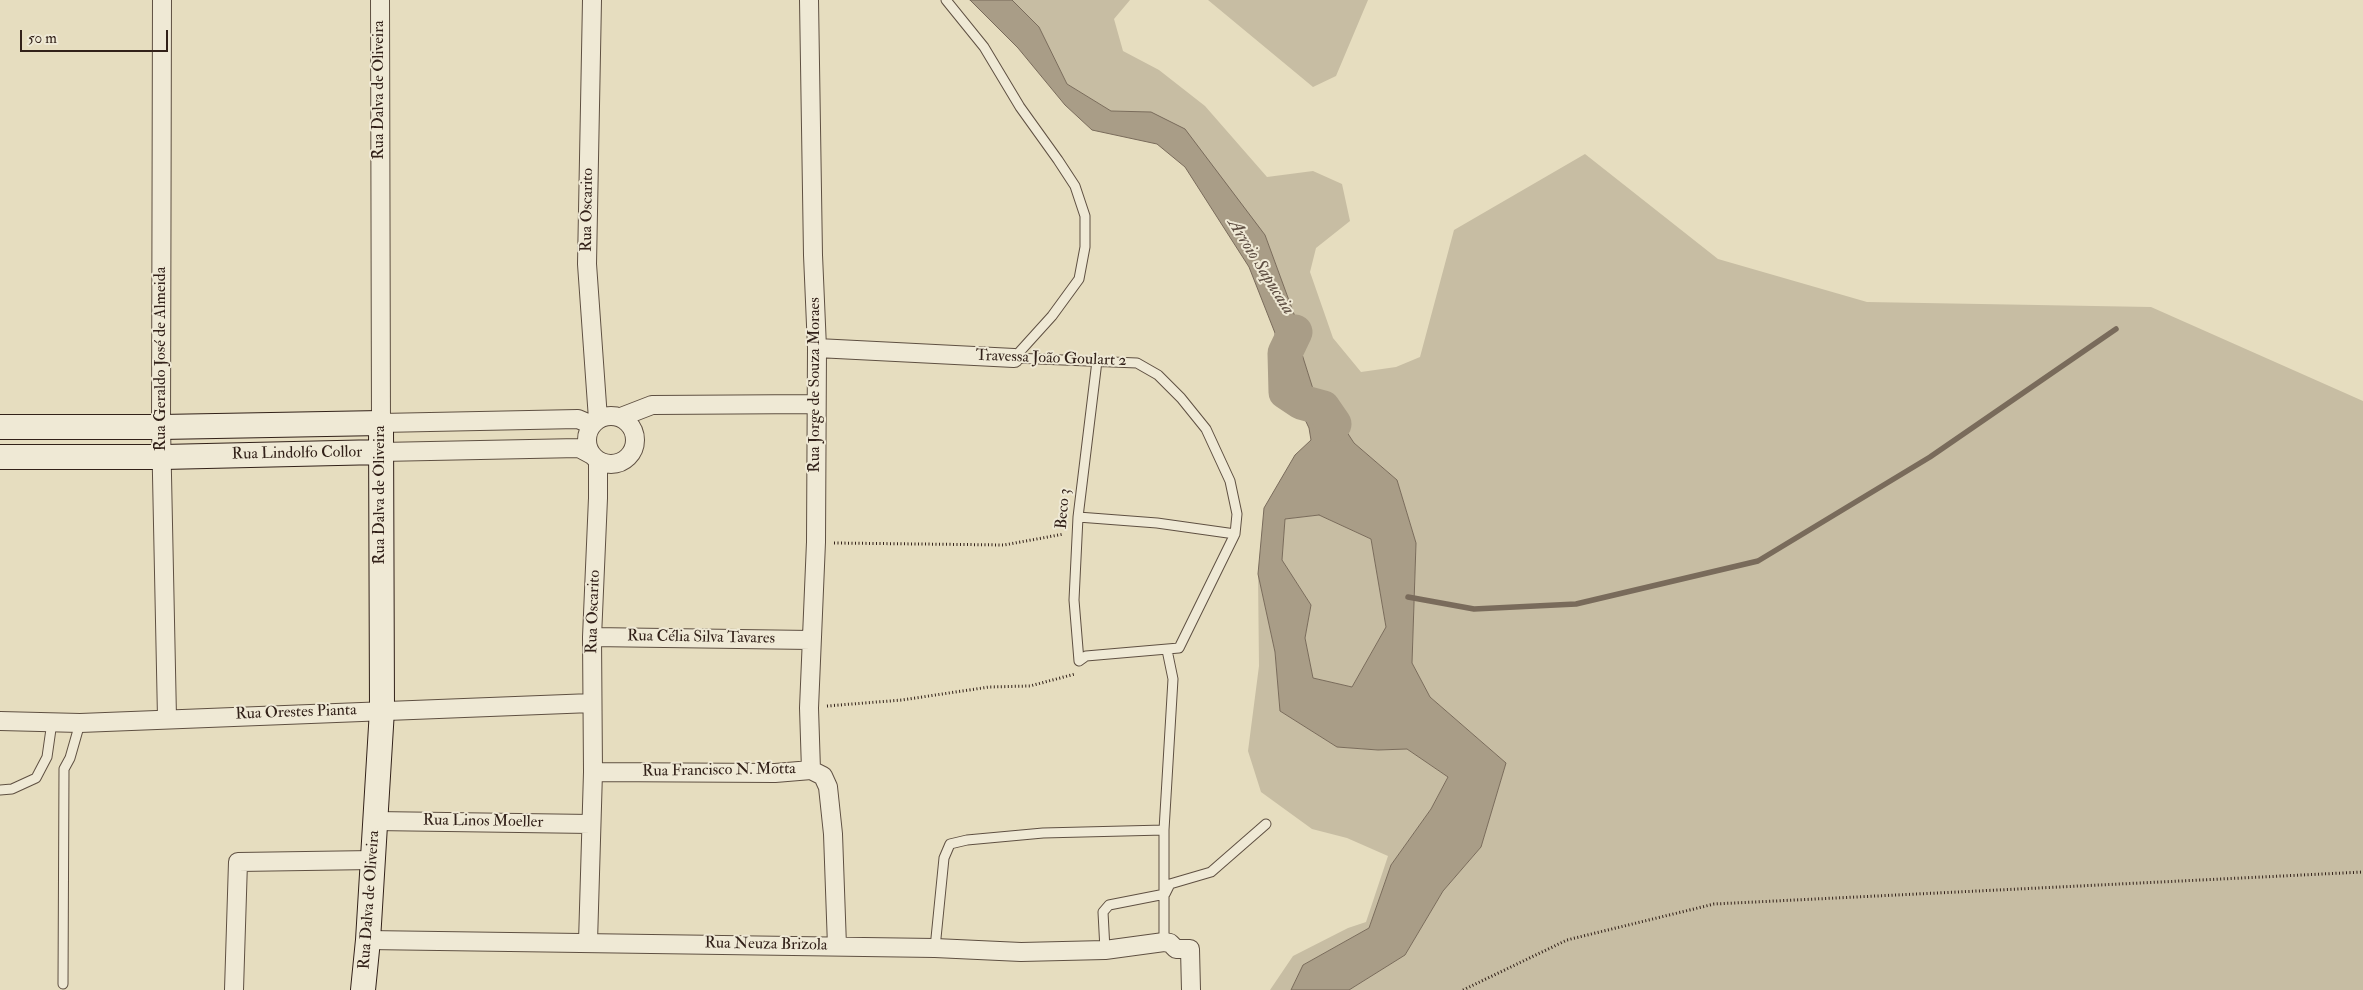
<!DOCTYPE html>
<html>
<head>
<meta charset="utf-8">
<style>
	body { margin:0 }
	#map { position:relative; width:2363px; height:990px; overflow:hidden; background:#e6ddbf; font-family:"IM FELL Double Pica",serif }
	canvas { display:block }
	.scale { position:absolute; left:20px; top:30px; width:148px; height:22px; box-sizing:border-box; border:2px solid #322119; border-top:0; padding-left:6px; font-size:15px; line-height:18px; white-space:nowrap; color:#322119; -webkit-text-stroke:4px #efe9d5; paint-order:stroke }
</style>
</head>
<body>
<div id="map">
<canvas width="2363" height="990"></canvas>
<div class="scale">50 m</div>
</div>
<script>
const c = document.querySelector('canvas').getContext('2d');
c.lineJoin = 'round';
function fillPath(path, color) { c.fillStyle = color; c.fill(path, 'evenodd'); }
const shape = rows => new Path2D(rows.map(r => 'M' + r).join(''));
function trace(path, color, width, dash) { c.strokeStyle = color; c.lineWidth = width; c.lineCap = dash ? 'butt' : 'round'; c.setLineDash(dash || []); c.stroke(path); }
function label(font, color, halo, rows, align = 'center') {
  c.font = font + ' "IM FELL Double Pica",serif'; c.lineWidth = 4; c.setLineDash([]); c.textBaseline = 'middle'; c.strokeStyle = halo; c.fillStyle = color; for (const [text, x, y, turn = 0] of rows) {
    c.save(); c.translate(x, y); c.rotate((+turn || 0) * Math.PI / 180); c.textAlign = isNaN(turn) ? turn : align; if (halo) c.strokeText(text, 0, 0); c.fillText(text, 0, 0); c.restore();
  }
}
fillPath(shape([
	[1012,0,1130,0,1114,19,1123,51,1159,70,1205,106,1267,177,1313,171,1342,184,1350,221,1316,248,1310,272,1333,338,1361,372,1396,367,1420,357,1454,230,1585,154,1718,259,1867,302,2151,307,2363,401,2363,990,1349,990,1405,955,1443,891,1481,847,1506,763,1430,697,1412,663,1416,543,1397,480,1354,443,1335,414,1313,389,1301,351,1298,325,1265,235,1151,112,1111,111,1067,84,1039,27],
	[1208,0,1368,0,1336,76,1313,87],
	[1319,515,1371,539,1386,627,1352,687,1313,678,1305,638,1311,605,1282,560,1285,519],
	[1258,574,1275,652,1280,711,1337,747,1378,750,1407,749,1448,777,1431,809,1391,865,1369,928,1303,965,1291,990,1270,990,1293,956,1348,928,1366,922,1388,856,1347,838,1312,829,1261,792,1248,751,1259,666]
]), '#c7bda3');
const water = shape([
	[970,0,1012,0,1039,27,1067,84,1111,111,1151,112,1185,129,1265,235,1298,325,1301,351,1313,389,1335,414,1354,443,1397,480,1416,543,1412,663,1430,697,1506,763,1481,847,1443,891,1405,955,1349,990,1291,990,1303,965,1369,928,1391,865,1431,809,1448,777,1407,749,1378,750,1337,747,1280,711,1275,652,1258,574,1264,508,1295,455,1311,440,1309,428,1277,360,1275,333,1249,267,1185,167,1157,144,1092,130,1065,105,1018,48,970,0],
	[1319,515,1371,539,1386,627,1352,687,1313,678,1305,638,1311,605,1282,560,1285,519,1319,515]
]);
fillPath(water, '#a99d87');
trace(water, '#796b5b', 1);
trace(shape([
	[1408,597,1474,609,1576,604,1758,561,1930,457,2116,329]
]), '#796b5b', 5.5);
trace(shape([
	[1295,332,1285,353,1286,392,1301,402,1323,408,1334,424]
]), '#a99d87', 35);
const lane = shape([
	[946,0,984,47,1020,107,1058,160,1075,186,1085,216,1085,247,1079,279,1052,316,1014,358],
	[1014,358,1137,363,1158,375,1181,398,1206,429,1230,481,1237,514,1235,534],
	[1078,517,1157,523,1235,534,1179,648,1086,656,1079,661,1074,600,1078,517,1097,361],
	[0,790,12,789,36,778,47,757,52,722],
	[1164,942,1164,830,1173,679,1167,650],
	[935,948,944,858,950,844,967,840,1043,833,1164,830],
	[1105,950,1103,912,1109,905,1165,894,1170,884,1211,872,1266,824],
	[63,984,64,769,70,758,80,723]
]);
const street = shape([
	[162,0,161,427,167,718],
	[380,0,381,423,578,419,592,425],
	[592,0,587,264,598,419],
	[809,0,813,255,817,348,816,542,809,708,811,770],
	[817,348,1014,358],
	'587 440a24 24 0 1 1 48 0a24 24 0 1 1-48 0Z',
	[621,417,652,405,816,404],
	[381,452,579,448,592,455],
	[592,637,811,640],
	[0,721,80,723,592,703],
	[593,772,775,773,811,770,823,776,828,787,833,834,837,946],
	[375,821,591,824],
	[368,940,935,948,1021,952,1105,950,1164,942,1170,943,1176,949,1190,949,1191,990],
	[588,942,593,772,592,637,598,498,598,461],
	[234,990,238,862,373,860]
]);
const secondary = shape([
	[0,427,161,427,381,423,382,710,368,940,363,990],
	[0,457,163,457,381,452]
]);
trace(lane, '#5f5042', 11);
trace(street, '#5f5042', 20);
trace(secondary, '#322119', 26);
trace(shape([
	[834,543,1004,545,1064,534],
	[827,706,902,700,989,687,1030,686,1075,674],
	[1463,990,1567,940,1714,904,2363,872]
]), '#322119', 3, [1, 2.5]);
trace(lane, '#efe9d5', 9);
trace(street, '#efe9d5', 18);
trace(secondary, '#efe9d5', 24);
label('16px', '#322119', '#efe9d5', [
	["Rua Dalva de Oliveira",380,90,-90],
	["Rua Oscarito",588,210,-89],
	["Rua Geraldo José de Almeida",162,359,-90],
	["Travessa João Goulart 2",1051,359,2],
	["Rua Jorge de Souza Moraes",816,385,-90],
	["Rua Lindolfo Collor",297,454,-1],
	["Rua Dalva de Oliveira",381,495,-90],
	["Beco 3",1064,509,-85],
	["Rua Oscarito",594,612,-88],
	["Rua Célia Silva Tavares",701,638,1],
	["Rua Orestes Pianta",296,713,-2],
	["Rua Francisco N. Motta",719,771,-1],
	["Rua Linos Moeller",483,822,1],
	["Rua Dalva de Oliveira",370,900,-86],
	["Rua Neuza Brizola",766,945,1]
]);
label('italic 18px', '#5c4c40', '#efe9d5', [
	["Arroio Sapucaia",1260,267,58]
]);
</script>
</body>
</html>
